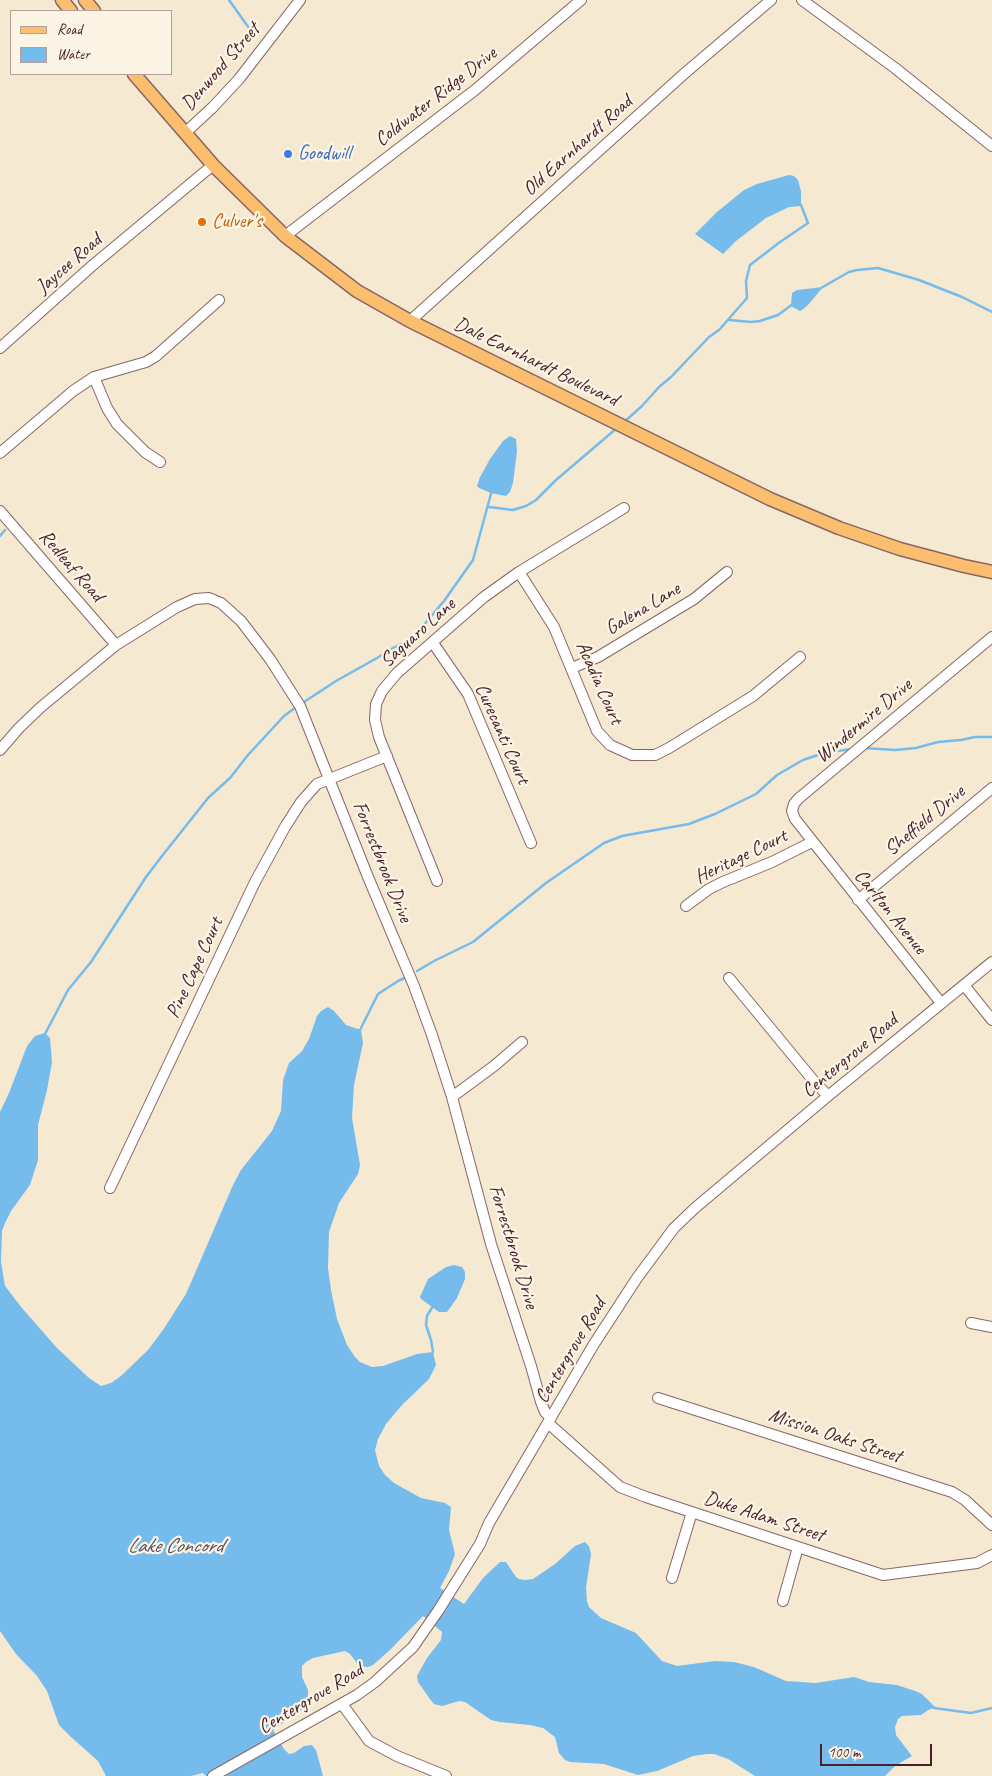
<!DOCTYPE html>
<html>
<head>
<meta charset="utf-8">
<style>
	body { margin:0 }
	#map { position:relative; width:992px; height:1776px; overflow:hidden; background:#f6e9d1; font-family:Caveat,sans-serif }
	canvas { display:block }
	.legend { position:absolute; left:10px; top:10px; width:162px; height:65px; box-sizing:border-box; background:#fcf5e5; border:1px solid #b59f9b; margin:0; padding:6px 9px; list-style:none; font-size:15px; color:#4a1f2b }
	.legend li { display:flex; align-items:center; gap:10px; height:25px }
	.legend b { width:25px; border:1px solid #b59f9b }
	.scale { position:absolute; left:820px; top:1744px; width:112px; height:22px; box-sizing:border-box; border:2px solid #4a1f2b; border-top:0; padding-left:6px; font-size:15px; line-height:18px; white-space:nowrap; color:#4a1f2b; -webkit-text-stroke:4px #fcf5e5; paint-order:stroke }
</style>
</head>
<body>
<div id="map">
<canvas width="992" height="1776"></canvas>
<ul class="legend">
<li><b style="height:6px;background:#fabe6e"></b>Road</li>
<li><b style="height:14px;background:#75bbec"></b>Water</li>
</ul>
<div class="scale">100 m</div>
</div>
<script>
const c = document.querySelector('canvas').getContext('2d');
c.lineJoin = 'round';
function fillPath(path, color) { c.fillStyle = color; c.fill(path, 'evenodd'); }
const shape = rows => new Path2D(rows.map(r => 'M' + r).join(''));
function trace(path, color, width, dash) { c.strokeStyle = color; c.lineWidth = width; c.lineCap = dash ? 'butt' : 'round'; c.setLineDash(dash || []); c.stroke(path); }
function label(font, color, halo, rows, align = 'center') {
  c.font = font + ' Caveat,sans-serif'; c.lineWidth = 4.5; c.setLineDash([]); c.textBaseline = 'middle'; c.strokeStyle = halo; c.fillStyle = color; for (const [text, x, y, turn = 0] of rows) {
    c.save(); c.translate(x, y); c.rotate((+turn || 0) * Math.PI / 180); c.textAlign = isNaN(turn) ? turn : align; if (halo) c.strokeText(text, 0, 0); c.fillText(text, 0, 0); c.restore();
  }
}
fillPath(shape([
	[789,175,794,176,798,180,801,191,801,206,789,207,766,218,736,241,723,254,695,234,717,212,744,190,757,184],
	[823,287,808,305,802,310,800,311,791,306,792,293,797,290],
	[510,436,516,439,517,451,513,483,510,492,506,496,491,493,479,488,477,486,480,477,490,459,503,441],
	[328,1007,334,1011,346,1025,361,1030,363,1043,354,1085,352,1118,360,1165,358,1174,339,1203,329,1232,328,1268,331,1290,337,1319,347,1345,355,1357,360,1362,372,1367,383,1366,417,1354,433,1352,436,1365,429,1379,402,1405,386,1424,378,1439,375,1450,379,1466,385,1475,394,1483,421,1498,445,1503,451,1507,449,1530,455,1554,449,1571,440,1588,464,1604,483,1578,500,1562,506,1562,516,1577,519,1579,525,1580,533,1579,555,1564,575,1546,585,1542,589,1546,591,1554,586,1588,587,1601,589,1607,601,1618,636,1633,662,1661,677,1666,715,1661,734,1662,754,1667,786,1681,816,1683,854,1677,869,1682,897,1685,915,1691,922,1694,936,1708,930,1709,921,1715,902,1716,898,1719,895,1727,896,1735,912,1756,895,1766,885,1776,755,1776,728,1759,714,1754,707,1754,693,1756,657,1771,638,1775,604,1764,570,1762,565,1760,559,1753,555,1737,543,1728,530,1725,500,1722,491,1720,465,1702,459,1701,442,1706,434,1704,430,1699,418,1682,417,1676,427,1658,441,1640,442,1632,423,1616,390,1650,373,1665,368,1667,359,1666,350,1654,345,1651,313,1658,306,1662,302,1666,302,1677,308,1690,308,1703,303,1709,273,1730,284,1749,289,1754,294,1753,304,1746,312,1745,316,1750,323,1776,206,1776,203,1773,191,1776,106,1776,98,1761,71,1737,59,1725,47,1691,37,1676,16,1654,0,1631,0,1112,9,1093,27,1046,35,1036,45,1033,50,1038,52,1062,47,1090,38,1125,38,1160,30,1185,11,1211,5,1223,2,1231,1,1262,5,1286,22,1308,57,1348,89,1378,101,1386,111,1383,121,1376,148,1350,163,1330,186,1294,233,1185,241,1170,272,1131,281,1111,283,1080,289,1063,302,1051,309,1039,317,1016,321,1011],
	[454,1265,462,1267,465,1272,465,1279,457,1298,447,1312,439,1312,421,1299,420,1297,428,1279,446,1267]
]), '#75bbec');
trace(shape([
	[229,0,249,28],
	[821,288,849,272,857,270,878,268,919,280,962,297,992,312],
	[729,320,751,322,760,321,778,315,793,304],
	[623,423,642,406,659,387,671,377,709,337,719,330,747,298,746,281,750,265,780,242,808,223,801,205],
	[489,507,513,510,526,506,536,500,556,480,617,428],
	[0,536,5,530],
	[301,704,336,681,377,658,393,648,413,638,444,601,473,560,492,490],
	[865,748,895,750,916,748,938,742,961,740,975,737,992,737],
	[417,971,434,961,473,942,546,883,604,843,622,836,689,824,715,814,756,794,777,775,803,760,824,753,852,749],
	[359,1032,378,994,398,981,407,977],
	[44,1036,68,990,91,962,146,877,162,856,208,798,230,778,248,755,284,716,296,707],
	[431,1355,433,1352,431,1340,426,1325,427,1316,433,1306],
	[934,1708,971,1713,992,1708]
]), '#75bbec', 2.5);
const minor = shape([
	[802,0,895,68,992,146],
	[185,133,213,107,239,79,300,0],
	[285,236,475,90,581,0],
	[410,321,685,73,771,0],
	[0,348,93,265,213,165],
	[94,377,107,408,117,424,145,452,160,462],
	[0,453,73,391,94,377,146,362,156,356,219,300],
	[0,511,116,645],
	[519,572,554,627,597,731,610,745,632,755,655,755,669,748,753,696,800,657],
	[433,643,468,694,531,843],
	[572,668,598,657,694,599,727,572],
	[0,750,19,728,41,707,116,645,177,607,195,599,209,598,221,603,241,621,270,659,300,706,368,877,414,986,432,1035,452,1097,491,1244,531,1366,541,1402,545,1412,551,1418],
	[437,881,379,737,375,720,376,704,382,691,397,673,484,597,519,572,624,508],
	[858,900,992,788],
	[686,906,709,889,723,882,772,862,812,842],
	[729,978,813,1080,828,1096],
	[964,985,992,1020],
	[941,1003,795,819,792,811,794,804,798,799,992,637],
	[452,1097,494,1066,522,1042],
	[110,1188,255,882,285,827,301,802,317,784,387,756],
	[971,1323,992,1327],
	[658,1398,952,1492,965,1500,992,1525],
	[548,1423,620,1487,646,1497,883,1575,977,1563,992,1555],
	[672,1578,692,1512],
	[783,1601,798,1547],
	[342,1704,369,1741,397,1756,446,1776],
	[213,1776,357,1695,375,1682,413,1647,438,1611,480,1544,489,1523,594,1344,637,1278,674,1228,695,1208,828,1096,992,962]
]);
const major = shape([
	[62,0,71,11],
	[85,0,94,11],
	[134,74,213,165,285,236,357,291,410,321,770,499,839,528,900,549,964,566,992,572]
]);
trace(minor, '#866665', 12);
trace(major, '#866665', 15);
trace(minor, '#fff', 10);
trace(major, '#fabe6e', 12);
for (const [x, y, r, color] of [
	[288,154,5,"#3f7fe0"],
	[202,222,5,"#e8710a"]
]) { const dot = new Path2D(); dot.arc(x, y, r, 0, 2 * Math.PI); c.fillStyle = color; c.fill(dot); trace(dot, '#fcf5e5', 2); }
label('20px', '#4a1f2b', '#fcf5e5', [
	["Denwood Street",221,67,-49],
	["Coldwater Ridge Drive",436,97,-38],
	["Old Earnhardt Road",578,146,-42],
	["Jaycee Road",69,264,-41],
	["Dale Earnhardt Boulevard",536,362,26],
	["Redleaf Road",71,566,49],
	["Galena Lane",643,609,-31],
	["Saguaro Lane",418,633,-42],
	["Acadia Court",599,683,66],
	["Windermire Drive",864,721,-40],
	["Curecanti Court",502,734,66],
	["Sheffield Drive",925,821,-40],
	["Heritage Court",741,857,-26],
	["Forrestbrook Drive",382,862,68],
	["Carlton Avenue",890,912,51],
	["Pine Cape Court",195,968,-65],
	["Centergrove Road",850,1056,-40],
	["Forrestbrook Drive",513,1247,73],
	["Centergrove Road",571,1351,-59],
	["Mission Oaks Street",835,1436,18],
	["Duke Adam Street",764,1517,18],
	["Centergrove Road",311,1699,-31]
]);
label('20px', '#366cbe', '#fcf5e5', [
	["Goodwill",298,154]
], 'left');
label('20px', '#c56008', '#fcf5e5', [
	["Culver's",212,222]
], 'left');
label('italic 21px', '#574e65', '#fcf5e5', [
	["Lake Concord",175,1546]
]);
</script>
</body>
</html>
